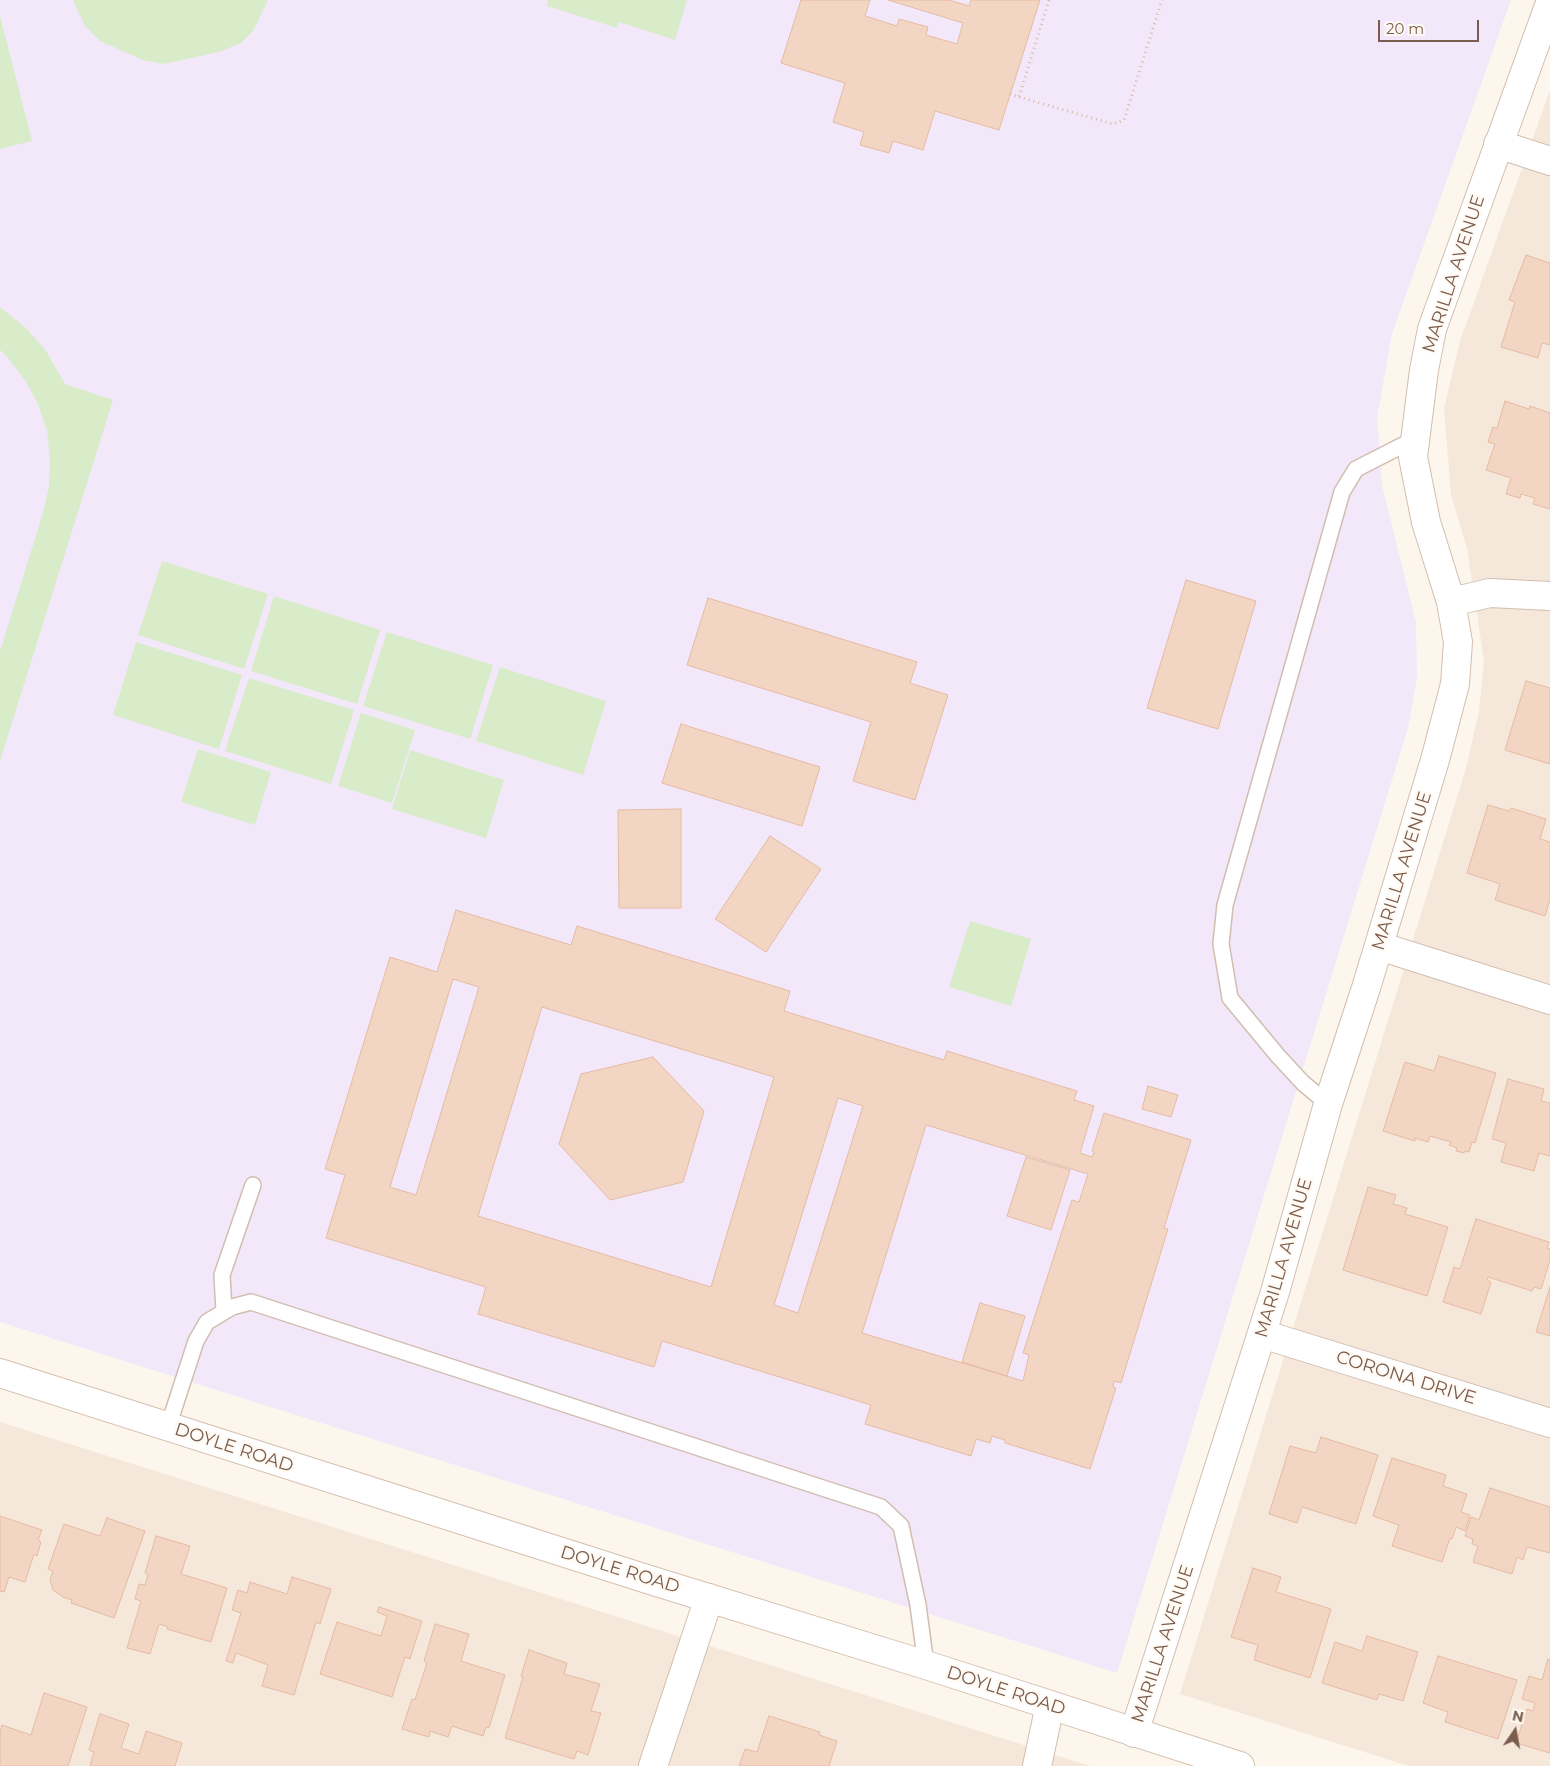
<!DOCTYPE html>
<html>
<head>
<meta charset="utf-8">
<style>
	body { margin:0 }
	#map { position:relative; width:1550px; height:1766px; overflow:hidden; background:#fdf6ec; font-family:Montserrat,sans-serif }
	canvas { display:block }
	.north { position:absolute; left:1490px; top:1706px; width:50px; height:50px; -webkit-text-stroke:4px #fffaf3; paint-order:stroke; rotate:12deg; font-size:14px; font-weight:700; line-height:20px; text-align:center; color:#7a5c4d }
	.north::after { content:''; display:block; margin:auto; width:18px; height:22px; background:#7a5c4d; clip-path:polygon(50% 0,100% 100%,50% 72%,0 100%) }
	.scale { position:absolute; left:1378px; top:20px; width:101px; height:22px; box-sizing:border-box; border:2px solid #7a5c4d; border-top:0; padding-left:6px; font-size:15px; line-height:18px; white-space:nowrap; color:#7a5c4d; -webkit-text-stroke:4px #fffaf3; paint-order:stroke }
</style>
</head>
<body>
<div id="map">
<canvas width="1550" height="1766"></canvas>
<div class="north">N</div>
<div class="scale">20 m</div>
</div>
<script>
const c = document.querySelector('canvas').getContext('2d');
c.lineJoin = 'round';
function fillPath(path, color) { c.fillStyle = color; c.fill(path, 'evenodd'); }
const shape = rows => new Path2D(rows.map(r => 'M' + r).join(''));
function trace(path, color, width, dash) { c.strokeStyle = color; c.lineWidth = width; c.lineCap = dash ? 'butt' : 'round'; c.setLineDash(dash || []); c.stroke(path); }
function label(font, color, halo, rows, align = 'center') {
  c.font = font + ' Montserrat,sans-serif'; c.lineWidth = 4.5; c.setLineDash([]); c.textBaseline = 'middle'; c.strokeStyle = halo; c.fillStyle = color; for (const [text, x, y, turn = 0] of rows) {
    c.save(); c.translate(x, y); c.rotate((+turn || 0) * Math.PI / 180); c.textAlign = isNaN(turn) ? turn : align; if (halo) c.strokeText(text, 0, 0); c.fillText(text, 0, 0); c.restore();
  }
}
fillPath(shape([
	[1550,90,1550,1766,1409,1766,1180,1694,1466,768,1479,711,1484,661,1467,548,1451,495,1444,408,1460,341],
	[0,1422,1090,1766,0,1766]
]), '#f5e8da');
fillPath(shape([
	[0,0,1511,0,1392,334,1377,418,1382,485,1416,622,1417,678,1408,728,1117,1673,0,1322]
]), '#f3e8fa');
fillPath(shape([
	[73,0,268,0,253,31,241,43,219,52,163,64,143,60,100,41,85,26],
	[548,0,687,0,675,40,619,22,617,28,547,6],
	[0,16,32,141,0,149],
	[0,307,26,328,46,351,65,384,113,400,0,761,0,651,43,513,49,486,50,458,47,431,38,404,25,380,8,358,0,350],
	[162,561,268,594,244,669,138,635],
	[274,596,380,630,357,704,251,671],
	[387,632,493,665,470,739,363,706],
	[136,642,242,675,219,749,113,715],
	[500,667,606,701,583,775,476,741],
	[249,678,354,710,331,784,225,751],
	[361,713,415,730,392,803,338,786],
	[198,749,271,772,255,825,181,802],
	[410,750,504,780,486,838,392,809],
	[970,921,1031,939,1011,1006,949,987]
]), '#d8ecc9');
const building = shape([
	[801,0,870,0,865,16,897,26,899,19,928,27,926,35,957,44,963,23,888,0,949,0,969,6,971,0,1040,0,999,130,935,111,923,150,893,141,889,153,860,145,864,132,833,122,845,83,781,63,801,0],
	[1526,255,1550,263,1550,345,1542,343,1538,358,1501,347,1515,302,1509,300,1526,255],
	[1505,401,1529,409,1530,406,1550,413,1550,509,1533,504,1535,498,1521,494,1520,498,1506,494,1511,478,1486,470,1495,444,1488,442,1493,427,1497,428,1505,401],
	[1186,580,1256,601,1218,729,1147,708,1186,580],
	[708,598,917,662,910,683,948,695,915,800,853,781,871,722,687,665,708,598],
	[1526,681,1550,688,1550,764,1505,750,1526,681],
	[681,724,820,767,802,826,662,783,681,724],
	[1488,805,1509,811,1511,808,1546,819,1540,839,1550,842,1550,899,1545,916,1495,900,1500,884,1467,873,1488,805],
	[681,809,681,908,619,908,618,810,681,809],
	[770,836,821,869,766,952,715,919,770,836],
	[456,910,571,945,577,926,790,991,784,1011,944,1060,947,1051,1077,1091,1074,1100,1094,1106,1080,1153,1092,1157,1094,1152,1092,1151,1104,1113,1191,1140,1164,1228,1168,1229,1121,1383,1114,1381,1113,1387,1116,1388,1090,1469,1005,1443,1005,1440,992,1436,990,1443,976,1439,971,1456,865,1424,871,1405,662,1341,654,1367,478,1314,486,1287,326,1238,345,1175,325,1169,390,957,437,972,456,910],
	[453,979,479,987,416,1195,390,1187,453,979],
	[542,1007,774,1077,711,1287,478,1216,542,1007],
	[838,1098,863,1106,798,1313,774,1305,838,1098],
	[926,1125,1088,1174,1079,1202,1072,1200,1023,1353,1029,1355,1023,1381,862,1333,926,1125],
	[1439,1056,1496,1073,1475,1143,1472,1142,1469,1152,1465,1151,1464,1153,1456,1151,1457,1148,1449,1145,1451,1142,1430,1136,1428,1142,1415,1138,1415,1141,1383,1131,1405,1062,1434,1071,1439,1056],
	[653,1057,704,1111,683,1182,610,1200,559,1144,581,1074,653,1057],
	[1508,1079,1544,1089,1541,1101,1550,1103,1550,1156,1539,1153,1534,1171,1501,1162,1506,1143,1492,1139,1508,1079],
	[1148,1086,1178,1095,1171,1117,1142,1109,1148,1086],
	[1026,1157,1070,1170,1051,1230,1007,1216,1026,1157],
	[1368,1187,1396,1195,1393,1204,1407,1208,1405,1214,1448,1227,1427,1296,1343,1270,1368,1187],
	[1476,1219,1549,1242,1547,1248,1550,1249,1550,1260,1541,1289,1534,1287,1532,1291,1488,1277,1487,1280,1491,1282,1481,1314,1443,1302,1454,1267,1460,1269,1476,1219],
	[1550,1287,1550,1336,1536,1332,1550,1287],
	[980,1303,1025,1316,1007,1376,962,1362,980,1303],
	[1321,1437,1378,1455,1356,1524,1302,1507,1297,1523,1269,1514,1290,1446,1316,1453,1321,1437],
	[1392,1458,1446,1475,1443,1486,1467,1494,1461,1512,1470,1515,1465,1531,1456,1527,1452,1539,1450,1538,1442,1562,1392,1546,1399,1525,1373,1516,1392,1458],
	[1490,1488,1550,1507,1550,1553,1527,1547,1523,1560,1517,1557,1512,1574,1473,1562,1478,1546,1472,1544,1473,1539,1465,1536,1471,1517,1479,1520,1490,1488],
	[0,1516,42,1530,38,1540,41,1542,37,1556,34,1554,25,1582,9,1577,4,1592,0,1591,0,1516],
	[107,1518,145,1531,114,1618,71,1603,72,1600,63,1597,53,1590,50,1579,53,1571,48,1569,64,1524,100,1536,107,1518],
	[156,1536,190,1546,181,1574,227,1588,211,1642,167,1629,168,1627,159,1624,150,1654,127,1648,141,1601,135,1599,139,1584,145,1585,148,1575,145,1573,156,1536],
	[1253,1568,1281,1577,1276,1592,1331,1609,1310,1678,1254,1660,1258,1645,1231,1637,1253,1568],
	[292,1577,331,1589,320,1624,316,1622,294,1695,262,1686,268,1665,236,1653,233,1663,226,1661,241,1613,232,1610,238,1590,247,1593,250,1582,287,1594,292,1577],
	[379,1607,422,1621,410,1659,405,1657,392,1697,320,1674,337,1622,381,1636,387,1616,377,1612,379,1607],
	[435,1624,469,1634,461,1661,505,1675,489,1728,486,1727,483,1736,452,1726,448,1737,430,1731,429,1737,402,1729,412,1699,415,1700,427,1663,424,1661,435,1624],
	[1367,1636,1418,1652,1403,1701,1379,1694,1377,1700,1322,1683,1335,1642,1362,1651,1367,1636],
	[529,1650,567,1663,564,1674,600,1684,591,1711,601,1713,588,1755,577,1751,574,1759,505,1738,523,1677,521,1676,529,1650],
	[1438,1656,1517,1680,1498,1739,1445,1722,1448,1712,1423,1703,1438,1656],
	[1548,1659,1550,1660,1550,1753,1516,1743,1527,1709,1533,1711,1535,1703,1522,1699,1529,1676,1542,1680,1548,1659],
	[44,1693,87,1707,68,1766,0,1766,0,1731,2,1725,31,1735,44,1693],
	[100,1714,129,1724,121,1748,139,1754,146,1731,182,1743,175,1766,90,1766,94,1752,89,1750,100,1714],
	[769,1716,820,1732,819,1735,837,1741,829,1766,739,1766,745,1749,757,1752,769,1716]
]);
fillPath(building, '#f3d5c3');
trace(building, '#e6bba3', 1);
const service = shape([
	[1328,1104,1303,1083,1278,1056,1230,998,1221,944,1225,905,1342,492,1356,469,1415,439],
	[224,1311,222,1275,253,1185],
	[168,1427,196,1341,207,1322,232,1307,251,1302,881,1507,901,1526,918,1605,926,1665]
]);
const minor = shape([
	[1498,144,1550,161],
	[1451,602,1490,593,1550,596],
	[1379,946,1550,1000],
	[1262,1334,1550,1423],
	[1134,1733,1275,1292,1328,1104,1366,988,1435,760,1455,684,1458,642,1451,602,1426,522,1413,457,1424,370,1432,329,1550,3],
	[653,1766,709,1598],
	[1037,1766,1050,1705]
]);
const secondary = shape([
	[0,1373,650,1580,926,1665,1240,1766]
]);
trace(service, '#d1beb0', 18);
trace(minor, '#d1beb0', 30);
trace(secondary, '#d6c0b0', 30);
trace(shape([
	[1010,94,1019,97,1049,0],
	[1019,97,1113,124,1124,120,1162,0]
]), '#d9b8a5', 3, [1, 4]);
trace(service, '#fff', 15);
trace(minor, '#fff', 28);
trace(secondary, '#fff', 28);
label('18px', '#7a5c4d', '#fffaf3', [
	["MARILLA AVENUE",1454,274,-72],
	["MARILLA AVENUE",1402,871,-73],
	["MARILLA AVENUE",1284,1258,-74],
	["CORONA DRIVE",1406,1378,17],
	["DOYLE ROAD",234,1448,18],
	["DOYLE ROAD",620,1570,17],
	["MARILLA AVENUE",1163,1644,-72],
	["DOYLE ROAD",1006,1691,18]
]);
</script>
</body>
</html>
